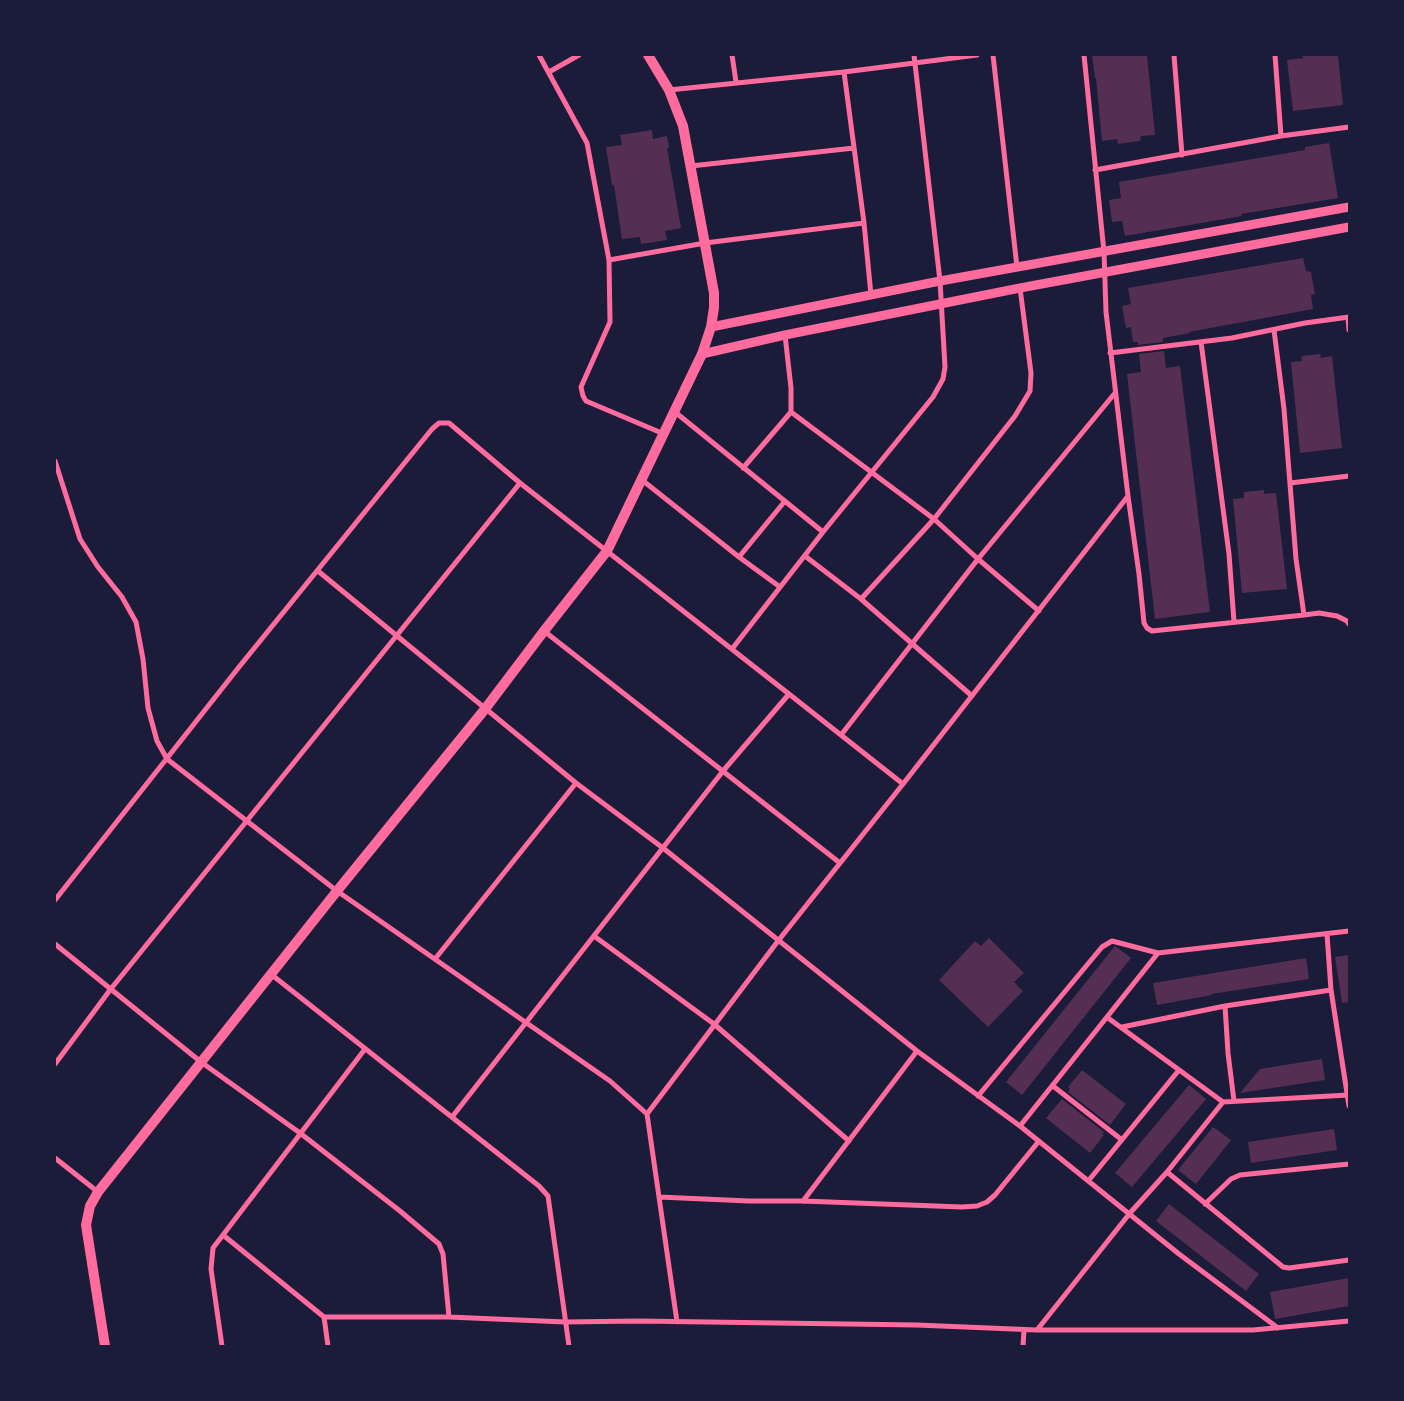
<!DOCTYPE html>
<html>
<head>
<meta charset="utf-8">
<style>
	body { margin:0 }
	#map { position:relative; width:1404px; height:1401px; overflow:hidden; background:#1b1b3a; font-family:"Open Sans",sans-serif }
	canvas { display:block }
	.frame { position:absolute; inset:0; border:56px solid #1b1b3a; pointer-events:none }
</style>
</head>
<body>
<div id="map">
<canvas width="1404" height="1401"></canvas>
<div class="frame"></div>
</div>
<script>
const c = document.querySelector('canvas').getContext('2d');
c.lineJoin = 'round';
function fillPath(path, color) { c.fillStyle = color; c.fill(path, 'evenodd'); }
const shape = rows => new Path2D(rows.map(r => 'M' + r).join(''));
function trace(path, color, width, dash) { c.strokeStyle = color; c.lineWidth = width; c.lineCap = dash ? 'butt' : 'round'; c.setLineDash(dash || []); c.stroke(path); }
fillPath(shape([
	[1092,55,1147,55,1155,135,1141,136,1140,141,1118,144,1117,139,1102,141,1096,78,1095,78],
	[1302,55,1338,55,1343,105,1293,111,1287,60,1303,58],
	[652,130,653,139,667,136,669,148,667,148,681,228,665,231,667,240,641,244,640,237,622,239,614,185,612,185,606,147,622,145,620,135],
	[1329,143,1338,198,1241,214,1242,216,1125,236,1122,221,1112,222,1109,200,1121,198,1119,182,1305,150,1305,147],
	[1303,258,1306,271,1311,272,1315,294,1311,295,1313,309,1189,332,1190,333,1163,338,1163,342,1138,345,1138,342,1133,342,1131,327,1126,328,1122,306,1131,304,1128,288],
	[1164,351,1166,368,1180,366,1210,612,1155,619,1127,374,1141,372,1139,354],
	[1320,354,1321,358,1332,356,1342,448,1300,453,1291,362,1302,361,1301,356],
	[1264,490,1264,494,1276,493,1287,589,1242,593,1233,499,1244,498,1244,492],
	[989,938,1024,973,1014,982,1023,991,988,1027,939,980,975,941,981,946],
	[1115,946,1131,958,1022,1095,1006,1082],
	[1349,955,1349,1002,1342,1003,1335,957],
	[1306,958,1309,979,1211,994,1212,995,1157,1005,1153,983],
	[1322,1059,1325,1080,1240,1093,1260,1069],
	[1082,1070,1126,1104,1110,1125,1068,1092,1070,1089,1068,1087],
	[1189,1085,1206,1099,1132,1187,1115,1173],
	[1062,1099,1104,1132,1102,1134,1104,1135,1090,1153,1046,1118],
	[1213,1127,1231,1140,1196,1184,1178,1170],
	[1334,1129,1337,1150,1251,1163,1248,1142],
	[1169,1204,1259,1274,1246,1291,1156,1221],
	[1349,1278,1349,1306,1275,1319,1270,1292]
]), '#542f53');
trace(shape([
	[539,55,587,143,609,260,610,322,581,387,583,396,586,401,664,434],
	[732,55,736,82],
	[993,55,1017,267],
	[1174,55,1182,155],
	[1275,55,1281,136],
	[549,72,579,55],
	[844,72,864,223,871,295],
	[669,90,844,72,977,55],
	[691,166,854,148],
	[1095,170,1281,136,1349,127],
	[609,260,705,243,864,223],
	[1348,317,1349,330],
	[785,335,791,388,791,412,934,519,978,559,1039,611],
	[1201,342,1229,554,1234,622],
	[1110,353,1232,338,1305,323,1349,317],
	[675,412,823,532],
	[55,461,80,539,98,567,122,597,136,622,143,659,148,708,157,741,167,759,337,891,610,1081,647,1114],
	[743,468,791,412],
	[642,480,739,557,780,587],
	[1290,483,1349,476],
	[1128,496,1139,574,1144,623,1147,628,1152,631,1304,615,1296,559,1284,409,1274,330],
	[805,556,861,599,972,696],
	[739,557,785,501],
	[318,571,576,783,663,848,917,1051,1020,1126,1179,1254,1278,1328],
	[861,599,934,519,1015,416,1030,391,1031,373,1020,288],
	[1304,615,1319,613,1337,616,1347,621,1349,624],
	[544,631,840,863],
	[732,649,823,532,933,397,943,379,945,367,940,281,914,55],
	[789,694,903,784,1128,496,1106,312,1104,252,1084,55],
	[841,735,978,559,1115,393],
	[55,900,239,667,432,429,439,423,449,423,520,483,789,694,723,771,452,1117],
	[1327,934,1331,990,1349,1106],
	[594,936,714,1024,849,1141],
	[55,944,201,1062,300,1133,400,1211,439,1244,443,1254,449,1317],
	[435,959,576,783],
	[272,975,539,1186,548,1196,569,1346],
	[1225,1006,1228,1053,1234,1101],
	[1108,1018,1223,1102],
	[1122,1027,1225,1006,1331,990],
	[55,1064,110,990,520,483],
	[1053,1086,1122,1140],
	[978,1096,1102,947,1112,941,1158,953],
	[1020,1126,1158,953,1349,931],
	[55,1158,98,1192],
	[1167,1172,1283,1267,1289,1268,1349,1260],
	[1089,1180,1179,1070],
	[659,1197,647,1114,778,941,903,784],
	[803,1201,917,1051],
	[1205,1204,1231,1179,1240,1175,1349,1164],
	[223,1235,324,1317,328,1346],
	[324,1317,449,1317,565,1322,638,1321,917,1325,1037,1330,1253,1330,1349,1321],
	[677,1322,659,1197,749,1201,803,1201,962,1207,977,1206,987,1202,995,1195,1039,1141],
	[1037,1330,1130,1213,1167,1172,1223,1102,1348,1095],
	[222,1346,211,1269,213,1248,365,1049],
	[1023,1346,1024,1330]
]), '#ff6b9d', 5);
trace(shape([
	[711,327,940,281,1349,207],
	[702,354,785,335,1020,288,1349,227]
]), '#ff6b9d', 9);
trace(shape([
	[105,1346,86,1225,90,1206,98,1192,337,891,485,709,544,631,607,551,702,354,711,327,714,308,714,293,683,126,669,90,648,55]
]), '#ff6b9d', 10);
</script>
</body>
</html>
